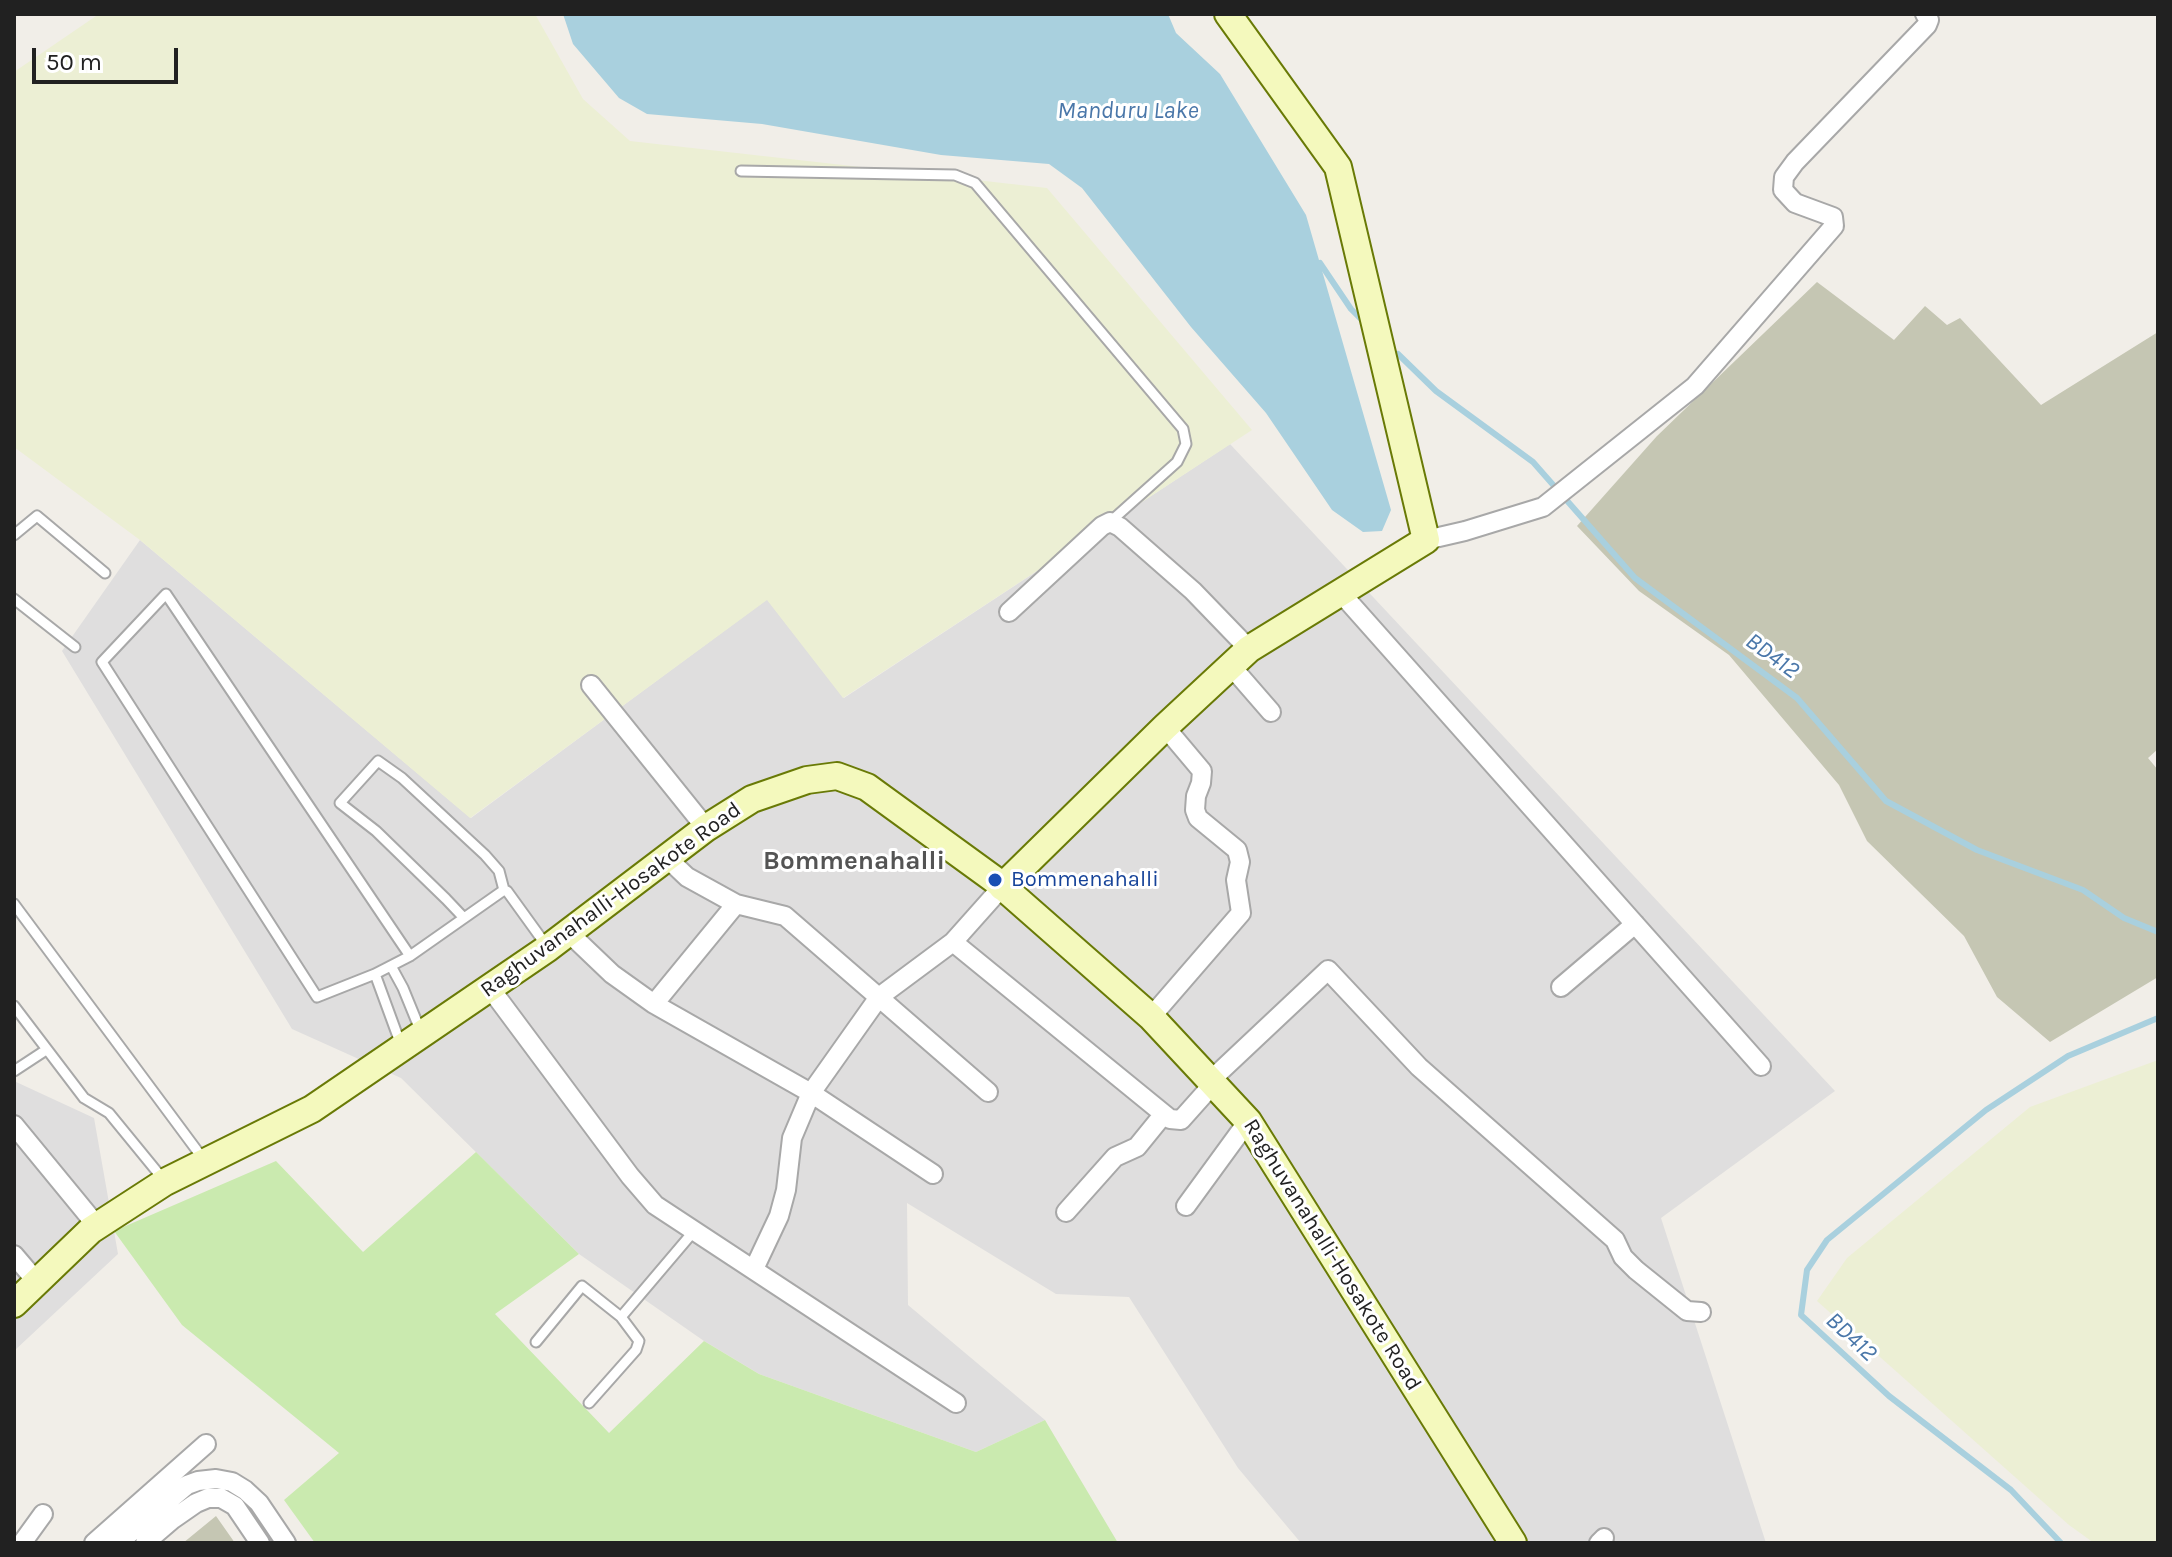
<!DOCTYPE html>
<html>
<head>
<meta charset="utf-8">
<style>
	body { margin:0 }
	#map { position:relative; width:2172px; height:1557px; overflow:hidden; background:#f1eee8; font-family:Karla,sans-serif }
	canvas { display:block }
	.frame { position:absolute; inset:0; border:16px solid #212121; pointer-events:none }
	.scale { position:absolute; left:32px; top:48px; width:146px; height:36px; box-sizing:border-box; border:4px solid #212121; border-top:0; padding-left:10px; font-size:24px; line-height:28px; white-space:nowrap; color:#212121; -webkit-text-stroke:6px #fff; paint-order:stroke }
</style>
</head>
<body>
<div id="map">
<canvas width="2172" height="1557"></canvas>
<div class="frame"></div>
<div class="scale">50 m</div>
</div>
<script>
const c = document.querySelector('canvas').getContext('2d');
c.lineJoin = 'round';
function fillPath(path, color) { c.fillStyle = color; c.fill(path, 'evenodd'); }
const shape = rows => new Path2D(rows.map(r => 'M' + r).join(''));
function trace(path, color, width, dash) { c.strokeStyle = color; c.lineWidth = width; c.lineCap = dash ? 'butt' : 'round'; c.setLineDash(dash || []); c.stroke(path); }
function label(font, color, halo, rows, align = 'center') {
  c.font = font + ' Karla,sans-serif'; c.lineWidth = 6; c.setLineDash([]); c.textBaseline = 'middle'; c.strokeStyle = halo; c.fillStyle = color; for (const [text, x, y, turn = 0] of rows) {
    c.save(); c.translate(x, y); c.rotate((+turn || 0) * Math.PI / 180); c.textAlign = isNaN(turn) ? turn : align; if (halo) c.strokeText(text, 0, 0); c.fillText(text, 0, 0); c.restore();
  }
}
fillPath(shape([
	[1230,444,1835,1091,1661,1218,1766,1543,1301,1543,1238,1468,1129,1297,1056,1294,907,1203,908,1305,1045,1420,976,1452,759,1374,704,1341,579,1254,401,1078,292,1029,62,651,140,540,471,818,767,599,844,698],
	[14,1081,94,1118,118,1254,14,1351]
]), '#dfdede');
fillPath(shape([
	[1817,282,1894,340,1925,306,1947,325,1960,318,2041,405,2158,332,2158,749,2148,758,2158,770,2158,977,2050,1042,1997,997,1964,936,1867,841,1839,785,1729,655,1639,591,1577,526,1657,436],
	[216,1516,235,1543,183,1543]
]), '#c5c6b3');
fillPath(shape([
	[99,14,535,14,583,99,630,141,1047,188,1252,430,843,698,767,600,470,818,140,540,14,447,14,72],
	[2158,1060,2158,1543,2094,1543,2069,1525,1817,1301,1847,1258,2030,1107]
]), '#ecefd4');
fillPath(shape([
	[476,1152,579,1254,495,1314,609,1433,704,1341,759,1374,976,1452,1045,1420,1118,1543,315,1543,284,1500,339,1453,182,1325,114,1231,276,1161,363,1252]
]), '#caeaaf');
fillPath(shape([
	[563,14,1168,14,1176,33,1220,74,1306,215,1391,510,1382,531,1363,532,1332,510,1266,413,1191,327,1082,188,1049,164,941,155,762,124,647,114,619,98,573,44]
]), '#a9d0de');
trace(shape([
	[1320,263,1351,309,1366,324],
	[1398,354,1436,391,1533,462,1635,578,1797,698,1886,801,1977,850,2083,890,2124,918,2158,932],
	[2061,1543,2011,1490,1889,1396,1801,1315,1807,1270,1827,1240,1986,1110,2068,1056,2158,1018]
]), '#a9d0de', 6);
const service = shape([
	[741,171,955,175,975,183,1183,429,1186,444,1177,462,1110,522],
	[14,535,37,516,105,573],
	[14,599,75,647],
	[14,904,204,1160],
	[464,918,446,899,376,831,340,803,378,761,402,778,485,855,499,871,504,890],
	[391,966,403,988,421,1032],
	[375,974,410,956,504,890,507,891,546,945],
	[14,1006,84,1098,109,1113,163,1179],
	[401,1045,375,974,317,997,102,662,166,594,410,956],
	[14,1071,46,1050],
	[621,1317,694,1231],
	[536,1342,582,1286,621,1317,639,1341,636,1350,589,1403]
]);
const minor = shape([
	[1426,540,1465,531,1543,507,1695,386,1834,226,1833,217,1795,203,1783,190,1784,177,1795,162,1927,25,1929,20,1925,14],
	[1340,592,1761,1066],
	[1009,612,1102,526,1110,522,1120,527,1193,591,1249,649],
	[1231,666,1271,712],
	[591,685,706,828],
	[666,857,687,877,736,904,785,916,988,1092],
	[568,932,612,974,654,1004,811,1093,933,1174],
	[953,942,1170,1119,1181,1120,1214,1083],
	[1561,987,1635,924],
	[490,988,630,1176,655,1205,956,1403],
	[654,1004,736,904],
	[1151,1017,1241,913,1236,880,1240,862,1237,850,1198,818,1195,810,1196,796,1201,783,1202,771,1165,727],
	[1211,1080,1328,970,1419,1067,1615,1240,1623,1257,1636,1270,1687,1311,1701,1312],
	[14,1125,97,1226],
	[1186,1206,1248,1121],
	[1066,1212,1115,1157,1137,1147,1163,1115],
	[14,1255,37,1282],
	[754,1269,779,1216,786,1190,792,1138,811,1093,879,997,953,942,1002,887],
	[22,1543,43,1514],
	[94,1543,206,1444],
	[118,1543,187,1485,198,1481,216,1479,232,1482,245,1490,259,1503,286,1543],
	[145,1543,173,1519,196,1503,208,1498,221,1498,235,1506,260,1543],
	[1599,1543,1604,1538]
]);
const secondary = shape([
	[1002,887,1165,727,1249,649,1426,540,1338,167,1228,14],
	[14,1304,91,1230,165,1182,312,1109,548,948,706,828,752,799,807,780,837,776,867,787,995,880,1151,1017,1248,1121,1513,1543]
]);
trace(service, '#a8a8a8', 13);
trace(minor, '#a8a8a8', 22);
trace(secondary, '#697a06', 30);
trace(service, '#fff', 9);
trace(minor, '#fff', 18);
trace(secondary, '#f4f9bd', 26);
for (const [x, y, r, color] of [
	[995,880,8,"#1a4fb4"]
]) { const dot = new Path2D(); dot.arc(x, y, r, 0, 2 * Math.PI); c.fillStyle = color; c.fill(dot); trace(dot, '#fff', 3); }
label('22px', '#164399', '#fff', [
	["Bommenahalli",1011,880]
], 'left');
label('22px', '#212121', '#fff', [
	["Raghuvanahalli-Hosakote Road",611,900,-36],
	["Raghuvanahalli-Hosakote Road",1332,1255,58]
]);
label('italic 24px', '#4a77a9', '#fff', [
	["Manduru Lake",1128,111],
	["BD412",1772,656,36],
	["BD412",1851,1337,43]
]);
label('bold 26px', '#545454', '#fff', [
	["Bommenahalli",854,862]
]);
</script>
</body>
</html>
